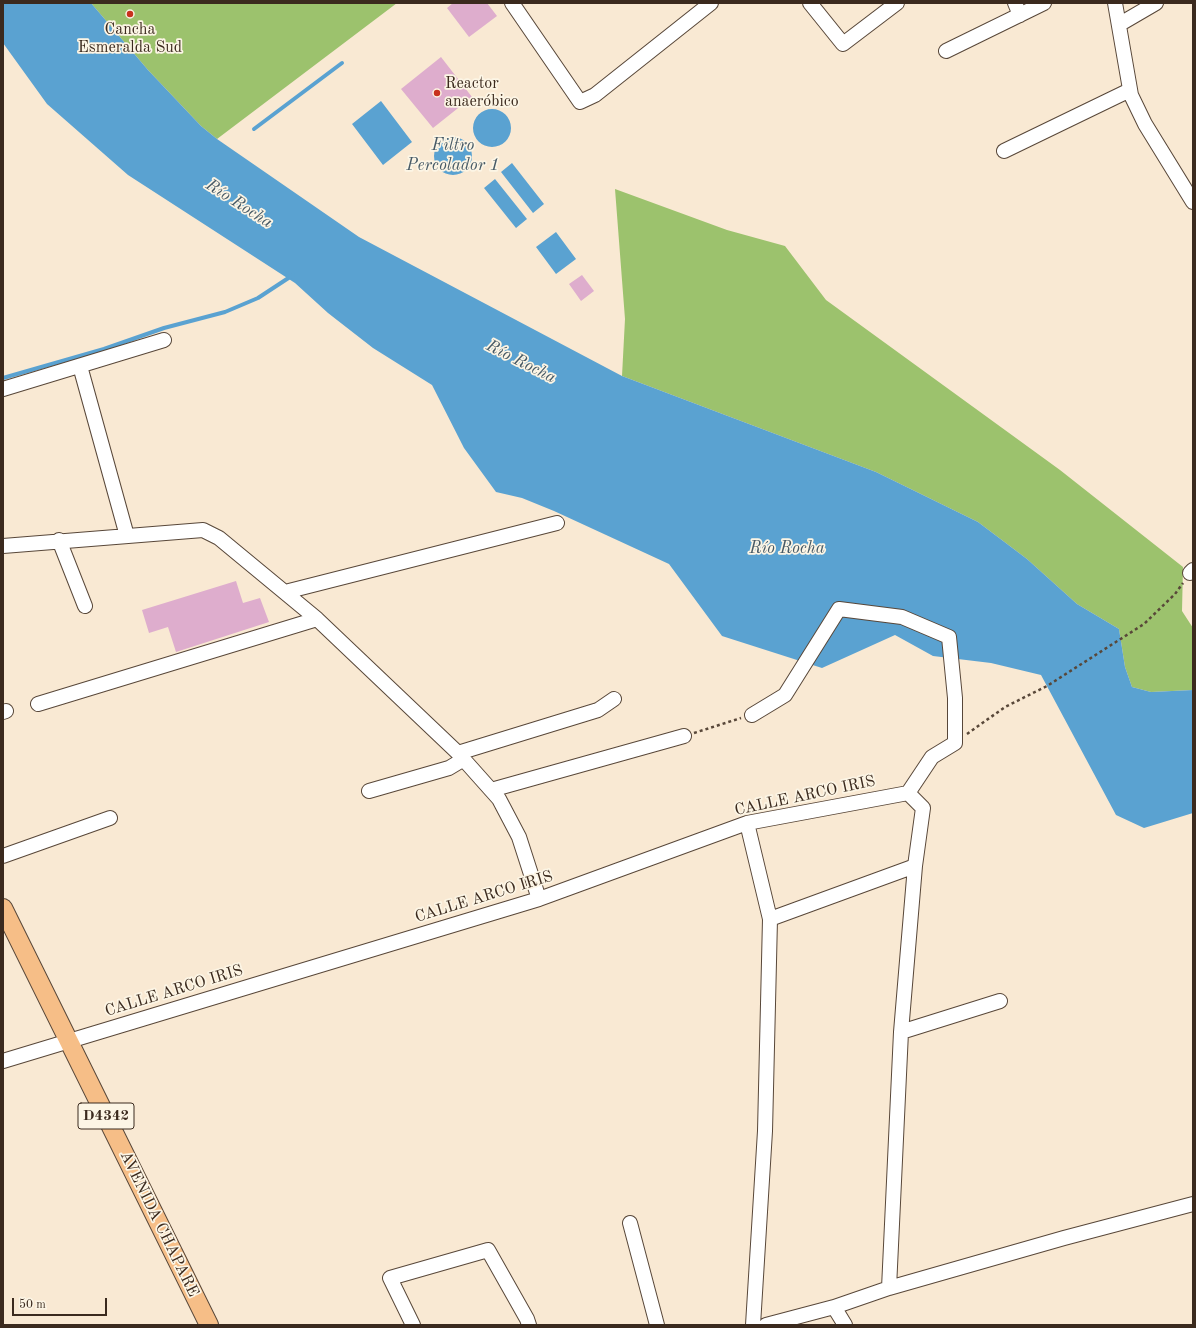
<!DOCTYPE html>
<html>
<head>
<meta charset="utf-8">
<style>
	body { margin:0 }
	#map { position:relative; width:1196px; height:1328px; overflow:hidden; background:#f9e9d3; font-family:"Old Standard TT",serif }
	canvas { display:block }
	.frame { position:absolute; inset:0; border:4px solid #3b2a1e; pointer-events:none }
	.scale { position:absolute; left:12px; top:1298px; width:95px; height:18px; box-sizing:border-box; border:2px solid #3b2a1e; border-top:0; padding-left:5px; font-size:12px; line-height:14px; white-space:nowrap; color:#3b2a1e; -webkit-text-stroke:3px #fcf5e5; paint-order:stroke }
</style>
</head>
<body>
<div id="map">
<canvas width="1196" height="1328"></canvas>
<div class="frame"></div>
<div class="scale">50 m</div>
</div>
<script>
const c = document.querySelector('canvas').getContext('2d');
c.lineJoin = 'round';
function fillPath(path, color) { c.fillStyle = color; c.fill(path, 'evenodd'); }
const shape = rows => new Path2D(rows.map(r => 'M' + r).join(''));
function trace(path, color, width, dash) { c.strokeStyle = color; c.lineWidth = width; c.lineCap = dash ? 'butt' : 'round'; c.setLineDash(dash || []); c.stroke(path); }
function label(font, color, halo, rows, align = 'center') {
  c.font = font + ' "Old Standard TT",serif'; c.lineWidth = 3.5; c.setLineDash([]); c.textBaseline = 'middle'; c.strokeStyle = halo; c.fillStyle = color; for (const [text, x, y, turn = 0] of rows) {
    c.save(); c.translate(x, y); c.rotate((+turn || 0) * Math.PI / 180); c.textAlign = isNaN(turn) ? turn : align; if (halo) c.strokeText(text, 0, 0); c.fillText(text, 0, 0); c.restore();
  }
}
fillPath(shape([
	[91,3,397,3,217,139,201,126,148,70],
	[615,189,727,230,785,246,826,300,1060,470,1183,567,1182,611,1193,628,1193,690,1151,692,1132,687,1125,667,1119,629,1077,604,1027,559,978,522,876,472,622,376,625,319]
]), '#9cc26d');
fillPath(shape([
	[3,3,91,3,148,70,201,126,217,139,359,237,622,376,876,472,978,522,1027,559,1077,604,1119,629,1125,667,1132,687,1151,692,1193,690,1193,813,1144,828,1116,815,1041,675,991,663,933,656,895,635,822,668,722,636,669,564,554,511,522,498,496,492,464,448,432,385,373,348,328,313,295,283,128,175,47,104,3,43],
	[381,101,412,142,383,165,352,124],
	'473 128a19 19 0 1 1 38 0a19 19 0 1 1-38 0Z',
	'434 156a19 19 0 1 1 38 0a19 19 0 1 1-38 0Z',
	[512,163,544,204,533,213,501,172],
	[495,179,527,219,516,228,484,188],
	[556,232,576,259,556,274,536,247]
]), '#5aa2d1');
trace(shape([
	[254,129,342,63],
	[3,378,104,349,164,328,225,312,258,298,293,275]
]), '#5aa2d1', 4);
fillPath(shape([
	[453,3,487,3,497,16,469,37,447,8],
	[441,57,472,97,433,128,401,89],
	[582,275,594,291,581,301,569,284],
	[236,581,243,603,260,598,269,622,176,652,168,627,149,633,142,610]
]), '#deadcd');
const minor = shape([
	[512,3,580,102,595,95,711,3],
	[810,3,843,44,897,3],
	[1015,3,1020,15],
	[1115,3,1131,95,1145,124,1193,202],
	[1120,24,1156,3],
	[946,51,1044,3],
	[1004,151,1130,90],
	[80,366,127,536],
	[3,389,164,340],
	[59,540,85,606],
	[3,546,203,530,219,538,317,619,458,753,499,799,519,837,539,899],
	[1190,573,1193,570],
	[285,592,557,523],
	[38,704,317,619],
	[3,712,6,711],
	[458,753,598,710,614,699],
	[491,790,684,736],
	[369,791,449,768,464,759],
	[747,823,770,919,765,1131,753,1325],
	[3,856,110,818],
	[770,919,915,866],
	[901,1032,1000,1001],
	[3,1061,539,899,747,823,908,793,932,757,955,743,955,698,949,637,902,617,839,609,785,695,752,715],
	[630,1223,657,1325],
	[889,1288,901,1032,915,866,923,808,908,793],
	[834,1307,845,1325],
	[413,1325,390,1278,488,1250,527,1319,529,1325],
	[766,1325,834,1307,889,1288,1064,1238,1193,1204]
]);
const major = shape([
	[3,908,209,1325]
]);
trace(minor, '#584739', 16);
trace(major, '#584739', 20);
trace(shape([
	[694,733,741,718],
	[967,734,1005,707,1047,686,1144,624,1175,594,1183,583]
]), '#584739', 2.5, [3, 3]);
trace(minor, '#fff', 14);
trace(major, '#f6be87', 18);
for (const [x, y, r, color] of [
	[130,14,4,"#c8321e"],
	[437,93,4,"#c8321e"]
]) { const dot = new Path2D(); dot.arc(x, y, r, 0, 2 * Math.PI); c.fillStyle = color; c.fill(dot); trace(dot, '#fcf5e5', 1.5); }
for (const [x, y, w] of [
	[106,1116,56]
]) { const box = new Path2D(); box.roundRect(x - w / 2, y - 13, w, 26, 3); c.fillStyle = '#fcf5e5'; c.fill(box); trace(box, '#3b2a1e', 1); }
label('bold 15px', '#3b2a1e', null, [
	["D4342",106,1116]
]);
label('16px', '#3b2a1e', '#fcf5e5', [
	["Cancha",130,30],
	["Esmeralda Sud",130,48],
	["Reactor",445,84,"left"],
	["anaeróbico",445,102,"left"]
]);
label('16px', '#3b2a1e', '#fcf5e5', [
	["CALLE ARCO IRIS",805,796,-12],
	["CALLE ARCO IRIS",484,897,-17],
	["CALLE ARCO IRIS",174,991,-17],
	["AVENIDA CHAPARE",159,1224,64]
]);
label('italic 17px', '#475a66', '#fcf5e5', [
	["Filtro",453,146],
	["Percolador 1",453,166],
	["Río Rocha",239,204,33],
	["Río Rocha",521,362,27],
	["Río Rocha",787,549]
]);
</script>
</body>
</html>
